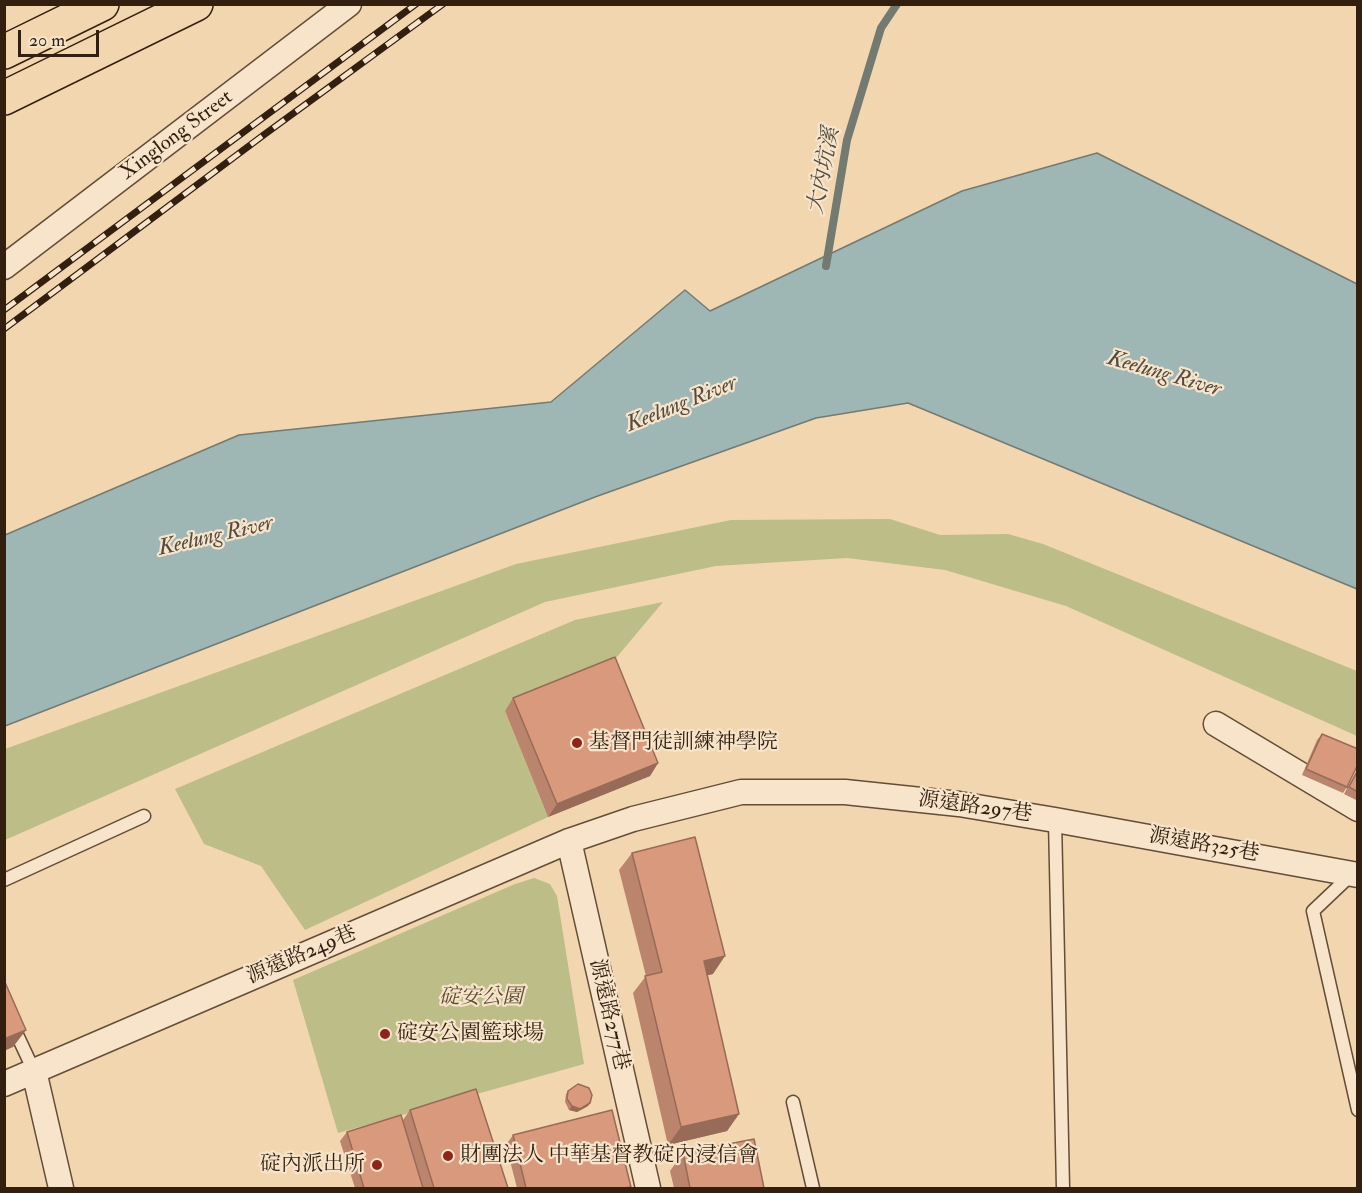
<!DOCTYPE html>
<html>
<head>
<meta charset="utf-8">
<style>
	body { margin:0 }
	#map { position:relative; width:1362px; height:1193px; overflow:hidden; background:#f2d6af; font-family:"IM FELL Double Pica",serif }
	canvas { display:block }
	.frame { position:absolute; inset:0; border:6px solid #331f0f; pointer-events:none }
	.scale { position:absolute; left:18px; top:30px; width:81px; height:27px; box-sizing:border-box; border:3px solid #331f0f; border-top:0; padding-left:8px; font-size:18px; line-height:21px; white-space:nowrap; color:#331f0f; -webkit-text-stroke:4px #f7e4cb; paint-order:stroke }
</style>
</head>
<body>
<div id="map">
<canvas width="1362" height="1193"></canvas>
<div class="frame"></div>
<div class="scale">20 m</div>
</div>
<script>
const c = document.querySelector('canvas').getContext('2d');
c.lineJoin = 'round';
function fillPath(path, color) { c.fillStyle = color; c.fill(path, 'evenodd'); }
const shape = rows => new Path2D(rows.map(r => 'M' + r).join(''));
function trace(path, color, width, dash) { c.strokeStyle = color; c.lineWidth = width; c.lineCap = dash ? 'butt' : 'round'; c.setLineDash(dash || []); c.stroke(path); }
function label(font, color, halo, rows, align = 'center') {
  c.font = font + ' "IM FELL Double Pica","Noto Serif TC",serif'; c.lineWidth = 4.5; c.setLineDash([]); c.textBaseline = 'middle'; c.strokeStyle = halo; c.fillStyle = color; for (const [text, x, y, turn = 0] of rows) {
    c.save(); c.translate(x, y); c.rotate((+turn || 0) * Math.PI / 180); c.textAlign = isNaN(turn) ? turn : align; if (halo) c.strokeText(text, 0, 0); c.fillText(text, 0, 0); c.restore();
  }
}
fillPath(shape([
	[890,519,940,535,1008,534,1043,544,1357,671,1357,736,1066,606,945,570,847,558,716,566,545,602,5,840,5,749,516,564,731,520],
	[663,602,606,670,505,711,548,817,305,930,261,866,204,844,175,789,575,620],
	[534,878,550,884,557,896,584,1064,338,1133,293,980,515,884]
]), '#bdbd88');
const water = shape([
	[1097,153,1357,284,1357,589,908,403,816,418,595,497,5,726,5,535,239,435,551,402,685,290,710,311,962,191,1097,153]
]);
fillPath(water, '#9eb7b4');
trace(water, '#737a72', 1.5);
trace(shape([
	[826,266,847,140,881,28,897,4]
]), '#737a72', 8);
const service = shape([
	[1055,820,1063,1188],
	[1352,874,1313,911,1358,1110],
	[4,880,144,816],
	[4,1007,34,1071],
	[793,1102,813,1188]
]);
const minor = shape([
	[4,267,349,4],
	[1216,724,1358,809],
	[569,841,648,1188],
	[34,1071,61,1188],
	[4,1084,569,841,633,819,741,792,845,792,959,804,1055,820,1358,875]
]);
const trunk = shape([
	[4,52,102,4],
	[4,98,196,4]
]);
trace(service, '#634d37', 15);
trace(minor, '#634d37', 27);
trace(trunk, '#331f0f', 36);
trace(service, '#f7e4cb', 12);
trace(minor, '#f7e4cb', 24);
trace(trunk, '#f2d6af', 33);
const rail = shape([
	[4,310,416,4],
	[4,329,265,134,443,4]
]);
trace(rail, '#331f0f', 7);
trace(rail, '#f7e4cb', 4.5, [14]);
fillPath(shape([
	[513,698,658,763,650,776,548,817,505,711],
	[1322,734,1347,787,1343,793,1302,775,1317,740],
	[1358,768,1358,801,1344,794],
	[632,853,713,974,707,975,739,1114,727,1131,668,1145,633,993,646,976,619,870],
	[568,1091,588,1106,577,1112,569,1110,565,1102,566,1094],
	[410,1110,508,1188,355,1188,340,1141,347,1132,403,1120],
	[513,1135,630,1188,517,1188,506,1145],
	[683,1153,764,1188,674,1188,670,1171]
]), '#bb846c');
fillPath(shape([
	[658,763,650,776,548,817,557,804],
	[725,956,713,974,692,979,704,961],
	[26,1030,13,1047,4,1051,4,1039],
	[590,1103,588,1106,577,1112,569,1110,572,1106],
	[739,1114,727,1131,668,1145,681,1127]
]), '#986b58');
const building = shape([
	[615,657,658,763,557,804,513,698,615,657],
	[1322,734,1358,749,1358,764,1347,787,1306,769,1322,734],
	[1358,770,1358,792,1349,787,1358,770],
	[695,837,725,956,704,961,739,1114,681,1127,645,976,662,972,632,853,695,837],
	[4,980,26,1030,4,1039,4,980],
	[578,1084,589,1088,592,1095,590,1103,580,1109,572,1106,567,1099,568,1091,578,1084],
	[476,1089,508,1188,434,1188,410,1110,476,1089],
	[612,1110,631,1187,624,1188,526,1188,513,1135,612,1110],
	[401,1115,423,1188,364,1188,347,1132,401,1115],
	[754,1139,764,1188,690,1188,683,1153,754,1139]
]);
fillPath(building, '#d9997d');
trace(building, '#986b58', 1.5);
for (const [x, y, r, color] of [
	[577,743,6,"#8f2418"],
	[385,1034,6,"#8f2418"],
	[448,1156,6,"#8f2418"],
	[377,1165,6,"#8f2418"]
]) { const dot = new Path2D(); dot.arc(x, y, r, 0, 2 * Math.PI); c.fillStyle = color; c.fill(dot); trace(dot, '#f7e4cb', 2); }
label('21px', '#331f0f', '#f7e4cb', [
	["Xinglong Street",177,136,-37],
	["源遠路297巷",975,808,8],
	["源遠路325巷",1204,846,10],
	["源遠路249巷",302,956,-23],
	["源遠路277巷",608,1015,77]
]);
label('21px', '#331f0f', '#f7e4cb', [
	["基督門徒訓練神學院",589,743],
	["碇安公園籃球場",397,1034],
	["財團法人 中華基督教碇內浸信會",460,1156],
	["碇內派出所",365,1165,"right"]
], 'left');
label('italic 21px', '#5c4e33', '#f7e4cb', [
	["碇安公園",481,998]
]);
label('italic 22px', '#534d41', '#f7e4cb', [
	["大內坑溪",825,171,-79],
	["Keelung River",1164,375,16],
	["Keelung River",682,405,-22],
	["Keelung River",216,537,-13]
]);
</script>
</body>
</html>
